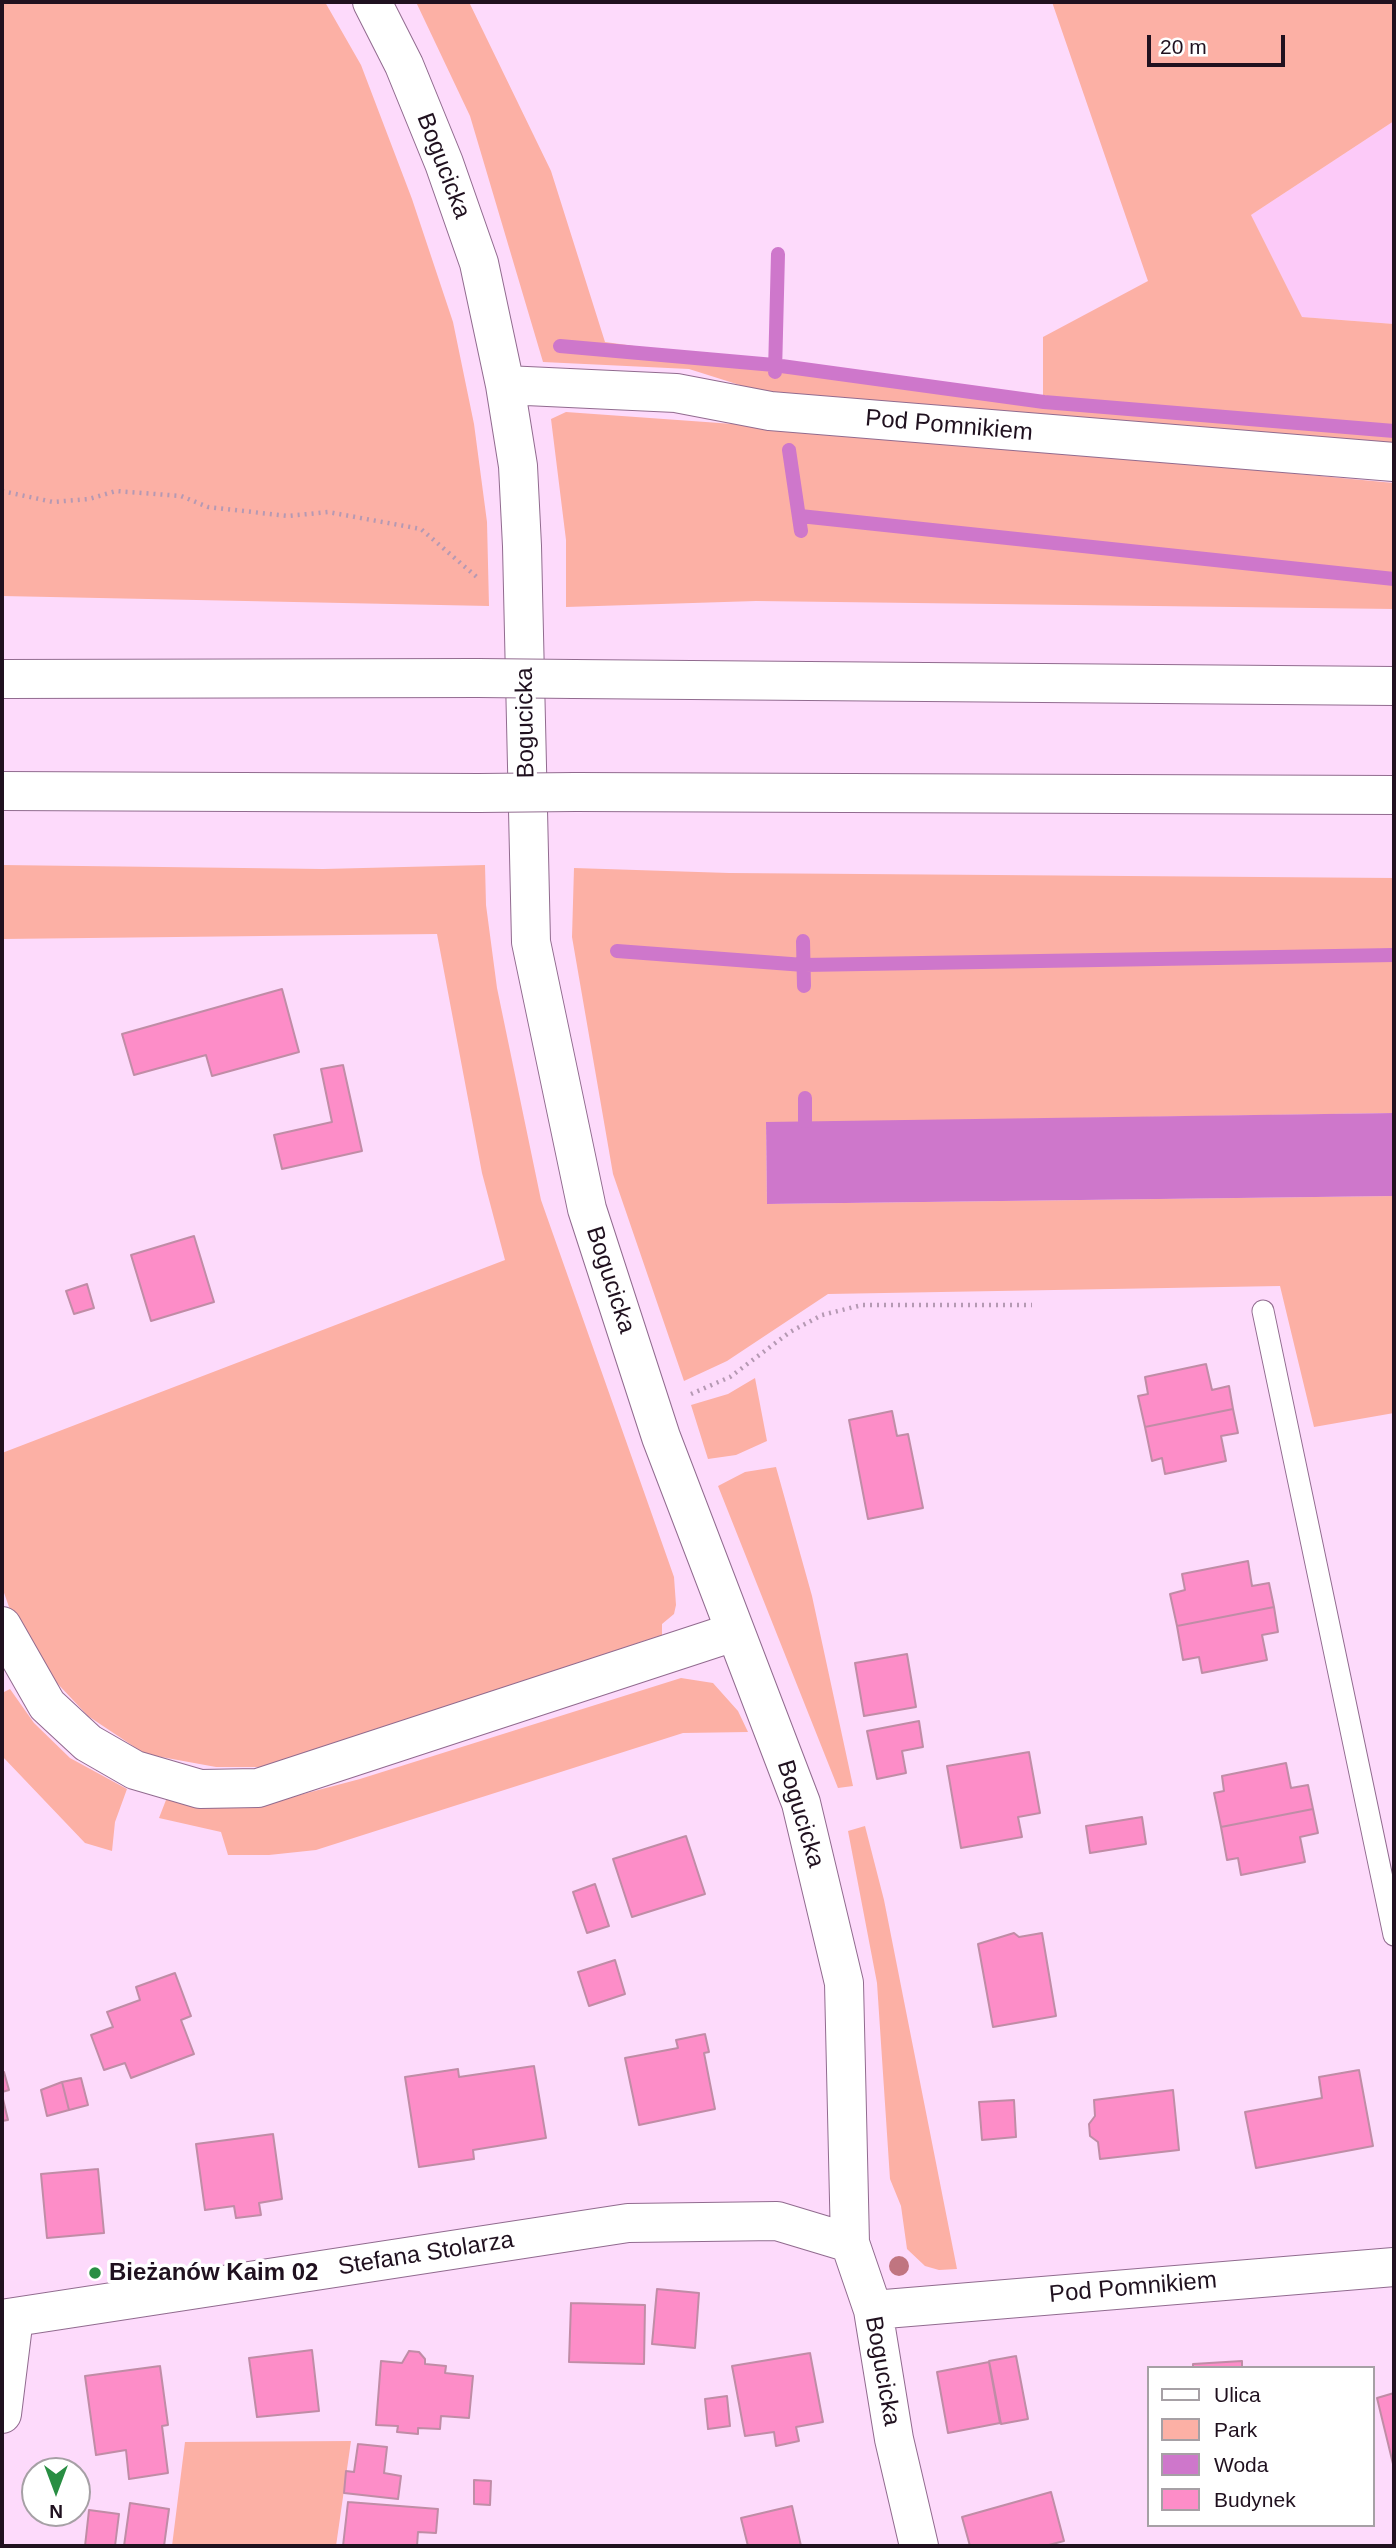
<!DOCTYPE html>
<html>
<head>
<meta charset="utf-8">
<style>
	body { margin:0 }
	#map { position:relative; width:1396px; height:2548px; overflow:hidden; background:#fddafb; font-family:Arial,sans-serif }
	canvas { display:block }
	.frame { position:absolute; inset:0; border:4px solid #20111f; pointer-events:none }
	.legend { position:absolute; left:1147px; top:2366px; width:228px; height:161px; box-sizing:border-box; background:#fff; border:2px solid #a6a0a5; margin:0; padding:9px 12px; list-style:none; font-size:21px; color:#20111f }
	.legend li { display:flex; align-items:center; gap:14px; height:35px }
	.legend b { width:35px; border:2px solid #a6a0a5 }
	.north { position:absolute; left:21px; top:2457px; width:70px; height:70px; box-sizing:border-box; background:#fff; border:2px solid #a6a0a5; border-radius:50%; rotate:180deg; font-size:19px; font-weight:700; line-height:28px; text-align:center; color:#20111f }
	.north::after { content:''; display:block; margin:auto; width:24px; height:32px; background:#298e43; clip-path:polygon(50% 0,100% 100%,50% 72%,0 100%) }
	.scale { position:absolute; left:1147px; top:35px; width:138px; height:32px; box-sizing:border-box; border:4px solid #20111f; border-top:0; padding-left:9px; font-size:21px; line-height:24px; white-space:nowrap; color:#20111f; -webkit-text-stroke:5px #fff; paint-order:stroke }
</style>
</head>
<body>
<div id="map">
<canvas width="1396" height="2548"></canvas>
<div class="frame"></div>
<ul class="legend">
<li><b style="height:9px;background:#fff"></b>Ulica</li>
<li><b style="height:19px;background:#fcb0a5"></b>Park</li>
<li><b style="height:19px;background:#ce77cb"></b>Woda</li>
<li><b style="height:19px;background:#fd8dc8"></b>Budynek</li>
</ul>
<div class="north">N</div>
<div class="scale">20 m</div>
</div>
<script>
const c = document.querySelector('canvas').getContext('2d');
c.lineJoin = 'round';
function fillPath(path, color) { c.fillStyle = color; c.fill(path, 'evenodd'); }
const shape = rows => new Path2D(rows.map(r => 'M' + r).join(''));
function trace(path, color, width, dash) { c.strokeStyle = color; c.lineWidth = width; c.lineCap = dash ? 'butt' : 'round'; c.setLineDash(dash || []); c.stroke(path); }
function label(font, color, halo, rows, align = 'center') {
  c.font = font + ' Arial,sans-serif'; c.lineWidth = 7; c.setLineDash([]); c.textBaseline = 'middle'; c.strokeStyle = halo; c.fillStyle = color; for (const [text, x, y, turn = 0] of rows) {
    c.save(); c.translate(x, y); c.rotate((+turn || 0) * Math.PI / 180); c.textAlign = isNaN(turn) ? turn : align; if (halo) c.strokeText(text, 0, 0); c.fillText(text, 0, 0); c.restore();
  }
}
fillPath(shape([
	[1394,121,1394,324,1302,317,1251,215]
]), '#fccaf8');
fillPath(shape([
	[2,2,325,2,361,65,412,199,453,322,474,424,487,522,489,606,2,596],
	[416,2,469,2,551,171,605,342,1043,402,1043,337,1148,281,1052,2,1394,2,1394,121,1251,215,1302,317,1394,324,1394,448,765,393,689,369,543,362,470,116],
	[566,412,887,435,1394,483,1394,609,756,601,566,607,566,540,551,419],
	[2,865,323,869,485,865,486,905,497,988,541,1200,674,1577,676,1605,674,1614,662,1624,662,1635,262,1767,216,1767,145,1754,88,1716,41,1666,16,1627,2,1587,2,1453,505,1260,482,1173,437,934,2,939],
	[574,868,729,873,1394,878,1394,1113,766,1123,767,1204,1394,1196,1394,1413,1314,1427,1280,1286,828,1294,727,1361,684,1381,613,1174,572,937],
	[755,1378,767,1441,736,1455,708,1459,691,1405,728,1394],
	[776,1467,812,1596,853,1786,838,1788,718,1486,745,1472],
	[681,1678,713,1683,738,1711,748,1732,683,1733,316,1850,269,1855,228,1855,221,1832,159,1818,166,1800,269,1803,360,1779],
	[10,1689,34,1723,70,1758,127,1789,115,1822,112,1851,85,1843,2,1756,2,1693],
	[865,1826,884,1900,957,2269,939,2270,925,2266,907,2249,901,2206,890,2179,877,1983,848,1831],
	[351,2441,336,2546,172,2546,185,2442]
]), '#fcb0a5');
fillPath(shape([
	[1394,1113,1394,1196,767,1204,766,1122]
]), '#ce77cb');
trace(shape([
	[560,346,774,365,1044,402,1394,431],
	[775,372,778,254],
	[789,450,801,531],
	[800,516,1394,579],
	[803,941,804,986],
	[617,951,804,965,1394,955],
	[805,1098,805,1121]
]), '#ce77cb', 14);
const building = shape([
	[282,989,299,1052,212,1076,206,1055,134,1075,122,1034,282,989],
	[343,1065,362,1151,282,1169,274,1135,332,1122,321,1069,343,1065],
	[194,1236,214,1302,151,1321,131,1255,194,1236],
	[87,1284,94,1308,74,1314,66,1291,87,1284],
	[1206,1364,1212,1390,1229,1386,1233,1409,1145,1427,1138,1396,1148,1394,1145,1377,1206,1364],
	[1233,1409,1238,1433,1221,1436,1226,1461,1165,1474,1162,1458,1152,1461,1145,1427,1233,1409],
	[892,1411,897,1436,908,1434,923,1508,868,1519,849,1420,892,1411],
	[1248,1561,1252,1586,1269,1583,1274,1607,1177,1626,1170,1594,1185,1590,1182,1574,1248,1561],
	[1274,1607,1278,1632,1262,1635,1267,1660,1202,1673,1199,1657,1183,1660,1177,1626,1274,1607],
	[907,1654,916,1707,864,1716,855,1663,907,1654],
	[919,1721,923,1747,902,1751,906,1773,877,1779,867,1731,919,1721],
	[1029,1752,1040,1813,1018,1817,1022,1837,961,1848,947,1766,1029,1752],
	[1286,1763,1291,1788,1308,1785,1313,1809,1221,1827,1214,1793,1224,1791,1222,1776,1286,1763],
	[1313,1809,1318,1833,1300,1837,1305,1862,1241,1875,1238,1858,1227,1860,1221,1827,1313,1809],
	[1142,1817,1146,1844,1090,1853,1086,1826,1142,1817],
	[686,1836,705,1894,632,1917,613,1859,686,1836],
	[595,1884,609,1926,587,1933,573,1892,595,1884],
	[1014,1933,1019,1937,1042,1933,1056,2016,993,2027,978,1944,1014,1933],
	[615,1960,625,1994,589,2006,578,1972,615,1960],
	[175,1973,191,2016,181,2020,194,2054,131,2078,125,2063,104,2070,91,2035,113,2027,107,2012,140,2000,136,1987,175,1973],
	[705,2034,709,2052,704,2053,715,2109,639,2125,625,2058,678,2048,676,2040,705,2034],
	[534,2066,546,2138,473,2150,474,2159,419,2167,405,2077,458,2069,459,2077,534,2066],
	[1359,2070,1373,2146,1256,2168,1245,2112,1322,2098,1319,2077,1359,2070],
	[4,2072,9,2090,2,2092,2,2073,4,2072],
	[81,2078,88,2105,69,2110,62,2082,81,2078],
	[62,2082,69,2110,47,2116,41,2090,62,2082],
	[1173,2090,1179,2150,1100,2159,1098,2142,1090,2136,1089,2124,1095,2116,1094,2100,1173,2090],
	[2,2095,8,2120,2,2121,2,2095],
	[1014,2100,1016,2137,982,2140,979,2102,1014,2100],
	[273,2134,282,2199,259,2203,261,2215,236,2218,234,2206,205,2210,196,2144,273,2134],
	[98,2169,104,2233,47,2238,41,2174,98,2169],
	[657,2289,699,2293,695,2348,652,2344,657,2289],
	[571,2303,645,2305,644,2364,569,2362,571,2303],
	[312,2350,319,2411,257,2417,249,2358,312,2350],
	[409,2351,419,2352,425,2359,425,2364,446,2366,445,2373,473,2376,469,2418,441,2416,440,2429,418,2428,418,2434,397,2432,398,2426,376,2425,381,2361,402,2363,409,2351],
	[810,2353,823,2422,796,2427,799,2441,776,2446,774,2432,745,2436,732,2366,810,2353],
	[1016,2356,1028,2419,1001,2424,989,2361,1016,2356],
	[1242,2361,1242,2368,1193,2368,1193,2364,1242,2361],
	[989,2362,1000,2423,948,2433,937,2372,989,2362],
	[160,2366,168,2425,162,2426,168,2473,129,2479,126,2450,96,2455,85,2376,160,2366],
	[1394,2393,1394,2468,1377,2398,1394,2393],
	[727,2396,730,2426,708,2429,705,2399,727,2396],
	[358,2444,387,2447,384,2473,401,2476,398,2499,344,2493,346,2471,354,2472,358,2444],
	[474,2480,491,2481,490,2505,474,2504,474,2480],
	[1051,2492,1064,2541,1045,2546,970,2546,962,2517,1051,2492],
	[348,2502,438,2509,436,2533,418,2532,417,2546,343,2546,348,2502],
	[130,2503,169,2509,164,2546,124,2546,130,2503],
	[792,2506,801,2546,748,2546,741,2518,792,2506],
	[89,2510,119,2514,115,2546,85,2546,89,2510]
]);
fillPath(building, '#fd8dc8');
trace(building, '#c08ca6', 2);
const service = shape([
	[1263,1311,1394,1935]
]);
const minor = shape([
	[372,2,404,65,444,163,479,263,505,385,518,466,522,546,531,942,587,1209,661,1437,801,1803,844,1983,850,2243,873,2310,894,2439,919,2546],
	[505,385,676,393,770,411,1394,462],
	[2,1626,47,1705,88,1743,135,1770,200,1789,258,1788,734,1632],
	[873,2310,1394,2267],
	[2,2319,628,2223,777,2221,850,2243],
	[2,2414,14,2317]
]);
const motorway = shape([
	[2,679,478,678],
	[574,679,1394,686],
	[2,791,479,793],
	[575,792,1394,795]
]);
trace(service, '#916b8f', 23);
trace(minor, '#916b8f', 40);
trace(motorway, '#916b8f', 40);
trace(shape([
	[2,491,53,502,89,499,116,491,181,496,208,507,288,516,328,512,421,529,479,579],
	[691,1394,730,1377,790,1332,822,1315,862,1305,1032,1305]
]), '#b599b3', 4.5, [2, 5]);
trace(service, '#fff', 21);
trace(minor, '#fff', 38);
trace(motorway, '#fff', 38);
const motorwayBridge = shape([
	[478,678,574,679],
	[479,793,575,792]
]);
trace(motorwayBridge, '#916b8f', 40, []);
trace(motorwayBridge, '#fff', 38);
c.fillStyle = '#c07580';
for (const [x, y] of [
	[899,2266]
]) { c.beginPath(); c.arc(x, y, 10, 0, 2 * Math.PI); c.fill(); }
for (const [x, y, r, color] of [
	[95,2273,7,"#298e43"]
]) { const dot = new Path2D(); dot.arc(x, y, r, 0, 2 * Math.PI); c.fillStyle = color; c.fill(dot); trace(dot, '#fff', 2.5); }
label('24px', '#20111f', '#fff', [
	["Bogucicka",443,166,69],
	["Pod Pomnikiem",949,426,5],
	["Bogucicka",526,723,-91],
	["Bogucicka",610,1280,72],
	["Bogucicka",800,1814,73],
	["Stefana Stolarza",426,2254,-9],
	["Pod Pomnikiem",1133,2288,-5],
	["Bogucicka",882,2371,80]
]);
label('bold 24px', '#20111f', '#fff', [
	["Bieżanów Kaim 02",109,2273]
], 'left');
</script>
</body>
</html>
